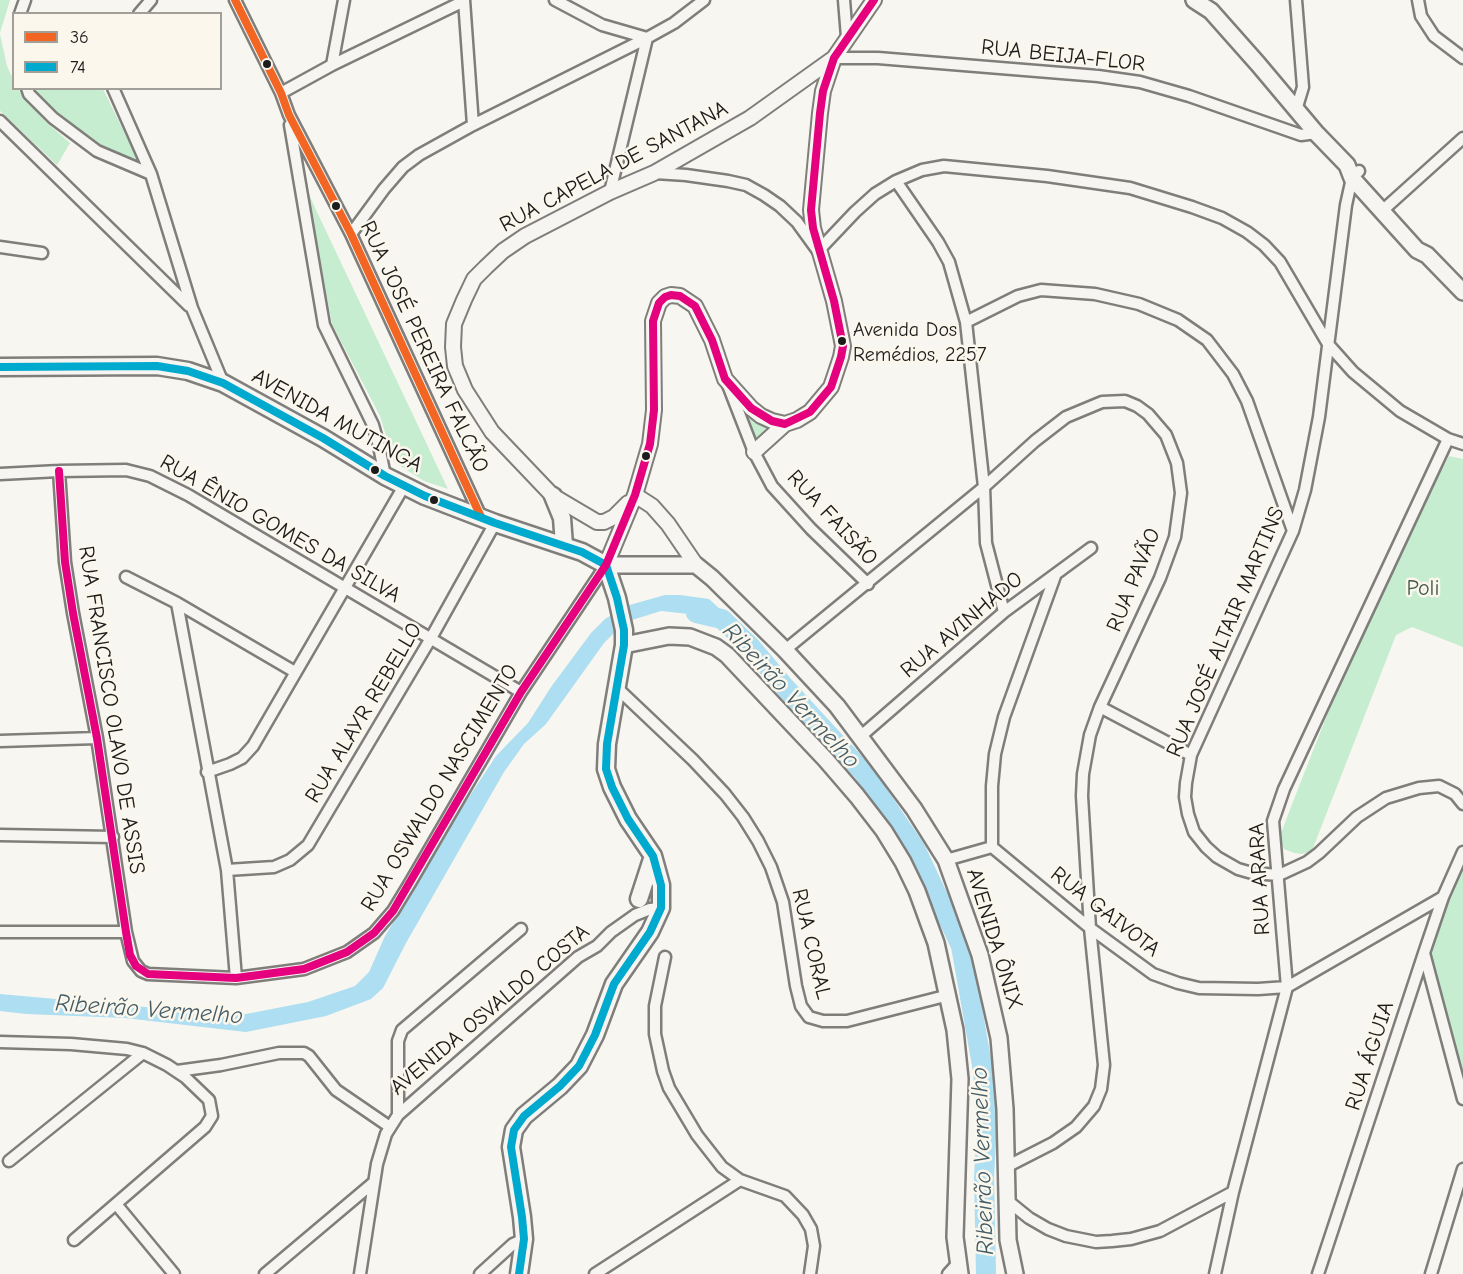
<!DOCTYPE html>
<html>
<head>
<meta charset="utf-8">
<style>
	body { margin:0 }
	#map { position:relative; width:1463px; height:1274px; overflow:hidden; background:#f8f6f0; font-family:"Comic Neue",sans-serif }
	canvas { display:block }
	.legend { position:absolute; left:12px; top:12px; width:210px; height:78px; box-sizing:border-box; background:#fbf7ec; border:2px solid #a29f99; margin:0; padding:8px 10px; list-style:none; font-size:18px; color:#1c1c1c }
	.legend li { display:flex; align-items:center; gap:12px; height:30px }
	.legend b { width:30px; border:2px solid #a29f99 }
</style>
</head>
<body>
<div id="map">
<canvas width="1463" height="1274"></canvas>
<ul class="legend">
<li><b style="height:8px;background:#f26522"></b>36</li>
<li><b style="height:8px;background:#00a9ce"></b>74</li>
</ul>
</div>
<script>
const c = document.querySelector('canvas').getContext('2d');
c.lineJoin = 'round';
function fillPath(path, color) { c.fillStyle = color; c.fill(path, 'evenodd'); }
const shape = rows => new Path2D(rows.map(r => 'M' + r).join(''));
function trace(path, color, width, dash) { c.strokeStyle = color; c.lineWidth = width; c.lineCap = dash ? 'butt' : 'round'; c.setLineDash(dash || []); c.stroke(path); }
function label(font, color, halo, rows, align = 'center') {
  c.font = font + ' "Comic Neue",sans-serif'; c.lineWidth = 5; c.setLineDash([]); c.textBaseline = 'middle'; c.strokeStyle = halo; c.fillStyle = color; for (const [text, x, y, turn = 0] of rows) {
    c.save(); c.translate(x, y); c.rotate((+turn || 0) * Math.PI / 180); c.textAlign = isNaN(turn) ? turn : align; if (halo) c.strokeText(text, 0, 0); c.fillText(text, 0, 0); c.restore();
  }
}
fillPath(shape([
	[0,0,10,0,0,33],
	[0,34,7,66,13,79,14,88,18,89,45,121,70,143,57,165,0,111],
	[32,89,103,89,138,160,115,154,83,138,54,116],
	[307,190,318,214,448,489,424,481,394,462,380,416,332,324,315,232,302,192],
	[746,417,777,429,757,445],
	[1449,456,1463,459,1463,647,1412,627,1396,635,1313,848,1308,852,1302,854,1294,853,1284,849,1280,842,1280,836,1289,812,1373,598],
	[1463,869,1463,1077,1424,953]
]), '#c6edcf');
fillPath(shape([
	[665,595,680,595,709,599,722,611,722,619,712,622,698,615,661,611,632,620,616,631,604,643,546,724,524,744,504,772,406,943,383,988,371,999,326,1016,246,1032,125,1018,26,1014,0,1011,0,994,201,1012,246,1014,308,1002,355,986,369,972,385,936,461,809,496,756,528,723,551,687,591,633,605,619,626,606]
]), '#aedef1');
trace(shape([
	[696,613,722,619,751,647,783,685,864,773,915,848,961,946,983,1071,987,1124,984,1177,986,1274]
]), '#aedef1', 20);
const minor = shape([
	[235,0,281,93,289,115,351,234,481,517],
	[464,0,473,125],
	[555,0,602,25,647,38,610,192],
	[844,0,847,37],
	[1296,0,1303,87,1296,110],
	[1418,0,1421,16,1434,36,1463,58],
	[20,14,25,0],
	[139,14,151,0],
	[834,58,878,58,951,64,1098,76,1140,82,1189,96,1301,135,1316,133],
	[332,65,344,0],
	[27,88,29,94,53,118,97,151,151,174],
	[113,88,151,174,192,308,223,383],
	[281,93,332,65,464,1],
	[0,121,189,306],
	[290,125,324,325,373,425,379,446,385,476],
	[1359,171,1352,178,1346,205,1319,417,1305,490,1293,531,1191,755,1186,783,1185,797,1188,814,1194,832,1206,847,1217,857,1238,869,1252,873,1279,875,1307,862,1319,853,1357,817,1386,798,1419,788,1439,786,1455,794,1463,804],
	[655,173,686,175,728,181,746,185,764,195,780,206,797,222,818,251,855,212,875,194,896,181,922,170,944,166,1047,176,1130,188,1192,207,1222,218,1247,232,1264,245,1280,262,1328,344,1353,372,1400,411,1448,439,1463,444],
	[896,181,938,242,949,262,966,322,984,487,986,543,1004,612],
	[1382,211,1463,138],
	[351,234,384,189,403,167,419,155,473,125,647,38,674,23,704,0],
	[0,247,42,253],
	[966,322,1018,296,1041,290,1095,294,1139,304,1178,320,1207,340,1233,374,1247,401,1293,531],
	[728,385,754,452,772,486,811,529,868,584],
	[59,471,65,562,73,613,97,738,126,932,133,961,141,971,148,974,236,978,304,969,347,952,374,933,393,911,410,883,521,692,606,565],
	[0,474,59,471,126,470,150,476,188,495,521,692],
	[126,577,177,603,295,672],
	[177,603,227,870,236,978],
	[785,650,984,487,1035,441,1066,417,1102,402,1125,401,1137,406,1148,414,1166,435,1177,463,1181,493,1175,537,1160,578,1100,707,1090,735,1083,774,1082,796,1090,928,1104,1065,1101,1089,1094,1106,1076,1127,1053,1143,1008,1166],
	[617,688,693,760,725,794,743,817,758,841,771,867,783,902,796,986,801,1006,809,1017,823,1021,847,1021,949,995],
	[1100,707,1191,755],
	[861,736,1004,612,1091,548],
	[0,741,97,738],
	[207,772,230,764,242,758,253,746,404,486],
	[0,835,113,837],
	[992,847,992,786,995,754,1004,717,1055,576],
	[946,860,992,847,1090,928,1153,974,1178,983,1199,988,1258,989,1287,987,1443,897],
	[227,870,274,867,290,860,308,845,431,638,495,523],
	[0,932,126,932],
	[1424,953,1463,1099],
	[665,957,655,1006,655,1034,663,1071,669,1088,697,1135,722,1167,740,1180,785,1196,803,1215,811,1229,814,1246,810,1274],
	[0,1042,71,1044,127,1049,143,1053,167,1065,185,1077,209,1100,212,1116,205,1127,74,1240],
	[177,1071,221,1065,279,1053,304,1053,309,1056,336,1090,390,1127],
	[398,1115,398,1041,402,1030,521,929],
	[9,1161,143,1053],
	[1008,1201,1029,1218,1048,1229,1066,1236,1096,1242,1112,1241,1131,1239,1160,1231,1233,1192],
	[116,1204,174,1274],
	[265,1274,373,1183],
	[360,1274,377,1164,386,1134,398,1115,578,957,597,946,611,932,635,915,650,909,661,908],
	[480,1274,513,1244,524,1239],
	[595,1274,740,1180],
	[948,1274,957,1264],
	[1215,1274,1233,1192,1287,987,1273,821,1284,789,1448,439],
	[1318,1274,1424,953,1443,897,1463,852],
	[1431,1274,1463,1169]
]);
const tertiary = shape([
	[754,452,785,424],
	[635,495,652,506,668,524,696,565],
	[628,503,614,517,604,522,597,522,553,496,492,432,465,390,455,366,453,347,454,324,464,300,474,279,486,267,503,251,525,236,610,192,654,173,750,118,834,58],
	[606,565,635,495,650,444,654,410,653,321,659,303,665,297,671,295,680,296,695,306,712,340,725,379,751,408,761,416,772,421,785,424,797,420,810,412,831,387,841,357,843,346,834,301,813,228,811,210,820,113,823,91,834,58,874,0]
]);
const secondary = shape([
	[1194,0,1211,11,1258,64,1316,133,1347,165,1352,178,1417,250,1427,255,1463,292],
	[606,565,696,565,712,578,785,650,837,706,914,809,946,860,980,955,999,1038,1005,1109,1008,1240,1015,1274],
	[624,645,669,636,690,637,716,647,727,655,826,760,857,796,884,831,903,862,917,891,936,943,955,1030,960,1079,955,1237,960,1274]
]);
const primary = shape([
	[0,367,157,366,188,371,223,383,323,438,385,476,425,496,495,523,582,552,606,565,617,598,624,630,624,645,607,744,606,769,612,787,628,819,653,856,661,885,661,908,650,932,614,984,595,1035,579,1066,560,1086,524,1116,514,1130,511,1147,522,1217,524,1239,519,1274],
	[553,496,562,518,564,545],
	[639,899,653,856]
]);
trace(minor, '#7f7e7b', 15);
trace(tertiary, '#7f7e7b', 18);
trace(secondary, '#7f7e7b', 20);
trace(primary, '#7f7e7b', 21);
trace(minor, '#f6f5f1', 10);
trace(tertiary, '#f6f5f1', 14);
trace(secondary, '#f6f5f1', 15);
trace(primary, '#f6f5f1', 16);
trace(shape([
	[235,0,281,93,289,115,351,234,481,517]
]), '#f26522', 8);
trace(shape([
	[0,367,157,366,188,371,223,383,323,438,385,476,425,496,495,523,582,552,606,565,617,598,624,630,624,645,607,744,606,769,612,787,628,819,653,856,661,885,661,908,650,932,614,984,595,1035,579,1066,560,1086,524,1116,514,1130,511,1147,522,1217,524,1239,519,1274]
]), '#00a9ce', 8);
trace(shape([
	[59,471,65,562,73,613,97,738,126,932,130,955,136,966,148,974,236,978,304,969,347,952,374,933,393,911,521,692,606,565,635,495,650,444,654,410,653,321,659,303,665,297,671,295,680,296,695,306,712,340,725,379,751,408,772,421,785,424,810,412,831,387,841,357,843,346,834,301,813,228,811,210,820,113,823,91,834,58,874,0]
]), '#e5007d', 8);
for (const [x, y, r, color] of [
	[267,64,5,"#1c1c1c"],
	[336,206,5,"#1c1c1c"],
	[842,341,5,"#1c1c1c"],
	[646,456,5,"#1c1c1c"],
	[375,470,5,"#1c1c1c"],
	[434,500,5,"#1c1c1c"]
]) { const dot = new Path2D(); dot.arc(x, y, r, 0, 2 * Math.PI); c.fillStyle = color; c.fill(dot); trace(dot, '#fbf7ec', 2); }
label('20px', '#1c1c1c', '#fbf7ec', [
	["Avenida Dos",853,330],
	["Remédios, 2257",853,355]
], 'left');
label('22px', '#1c1c1c', '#fbf7ec', [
	["RUA BEIJA-FLOR",1063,56,6],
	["RUA CAPELA DE SANTANA",614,167,-28],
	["RUA JOSÉ PEREIRA FALCÃO",424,347,65],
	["AVENIDA MUTINGA",337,421,29],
	["RUA FAISÃO",832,518,47],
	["RUA ÊNIO GOMES DA SILVA",280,529,30],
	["RUA PAVÃO",1134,580,-68],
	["RUA AVINHADO",962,625,-40],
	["RUA JOSÉ ALTAIR MARTINS",1226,632,-67],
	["RUA FRANCISCO OLAVO DE ASSIS",111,710,81],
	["RUA ALAYR REBELLO",364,713,-59],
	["RUA OSWALDO NASCIMENTO",440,788,-59],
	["RUA ARARA",1260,879,-93],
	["RUA GAIVOTA",1105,912,38],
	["AVENIDA ÔNIX",994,939,73],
	["RUA CORAL",811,944,77],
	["AVENIDA OSVALDO COSTA",490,1010,-40],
	["RUA ÁGUIA",1370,1056,-72]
]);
label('22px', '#43594a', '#fbf7ec', [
	["Poli",1423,589]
]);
label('italic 24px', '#445c67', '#fbf7ec', [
	["Ribeirão Vermelho",791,696,47],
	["Ribeirão Vermelho",149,1010,4],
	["Ribeirão Vermelho",983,1161,-92]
]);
</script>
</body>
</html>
